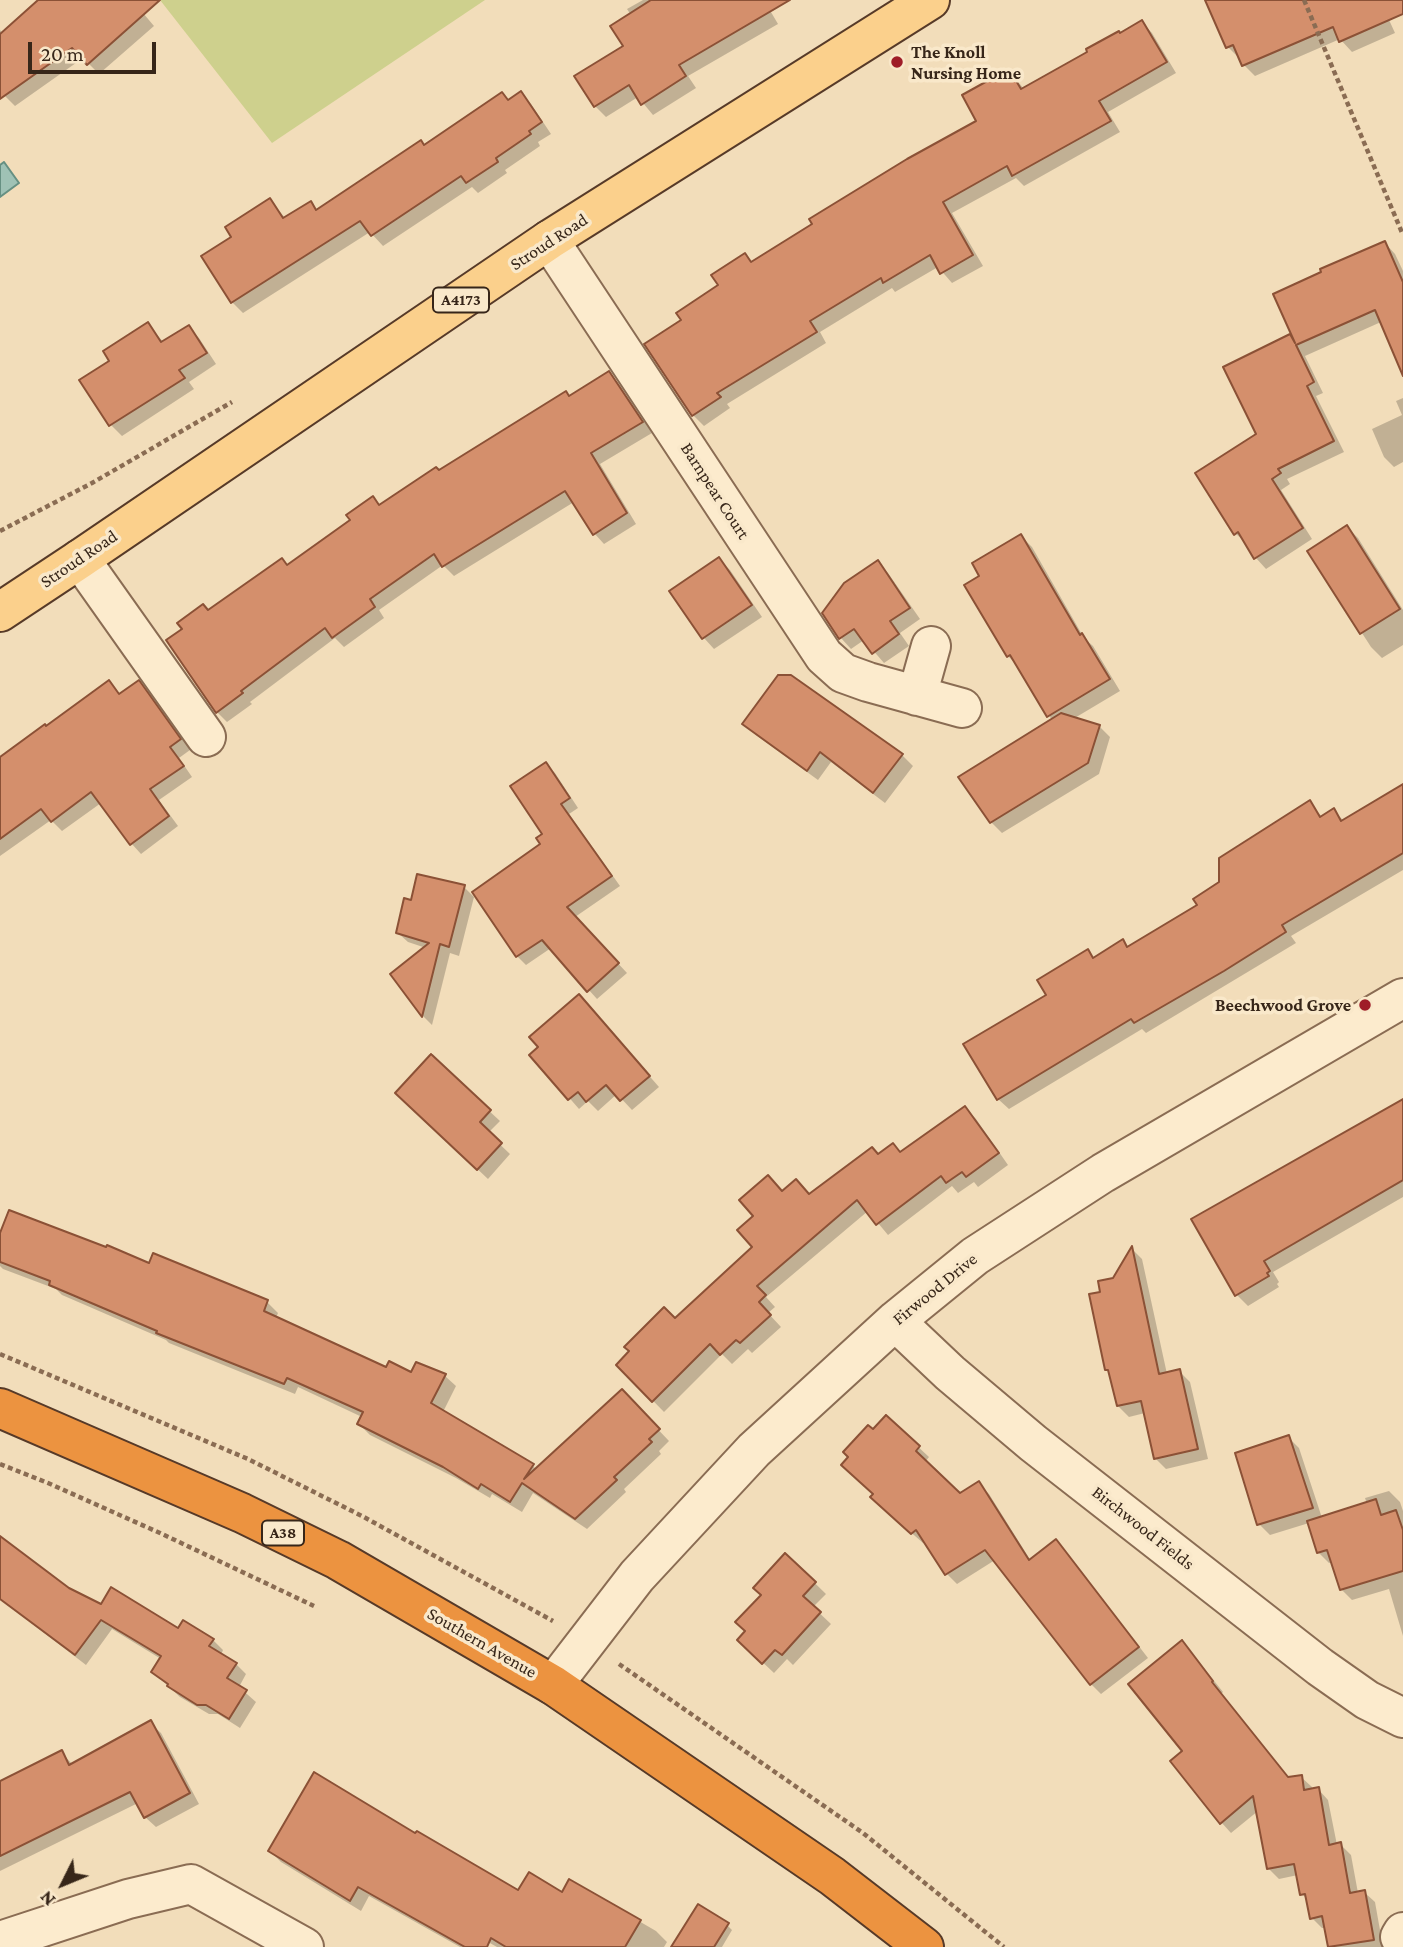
<!DOCTYPE html>
<html>
<head>
<meta charset="utf-8">
<style>
	body { margin:0 }
	#map { position:relative; width:1403px; height:1947px; overflow:hidden; background:#f2ddba; font-family:"Crimson Pro",serif }
	canvas { display:block }
	.north { position:absolute; left:28px; top:1849px; width:70px; height:70px; -webkit-text-stroke:5px #f9e8ca; paint-order:stroke; rotate:227deg; font-size:19px; font-weight:700; line-height:28px; text-align:center; color:#372619 }
	.north::after { content:''; display:block; margin:auto; width:24px; height:32px; background:#372619; clip-path:polygon(50% 0,100% 100%,50% 72%,0 100%) }
	.scale { position:absolute; left:28px; top:42px; width:128px; height:32px; box-sizing:border-box; border:4px solid #372619; border-top:0; padding-left:9px; font-size:21px; line-height:24px; white-space:nowrap; color:#372619; -webkit-text-stroke:5px #f9e8ca; paint-order:stroke }
</style>
</head>
<body>
<div id="map">
<canvas width="1403" height="1947"></canvas>
<div class="north">N</div>
<div class="scale">20 m</div>
</div>
<script>
const c = document.querySelector('canvas').getContext('2d');
c.lineJoin = 'round';
function fillPath(path, color) { c.fillStyle = color; c.fill(path, 'evenodd'); }
const shape = rows => new Path2D(rows.map(r => 'M' + r).join(''));
function trace(path, color, width, dash) { c.strokeStyle = color; c.lineWidth = width; c.lineCap = dash ? 'butt' : 'round'; c.setLineDash(dash || []); c.stroke(path); }
function label(font, color, halo, rows, align = 'center') {
  c.font = font + ' "Crimson Pro",serif'; c.lineWidth = 7; c.setLineDash([]); c.textBaseline = 'middle'; c.strokeStyle = halo; c.fillStyle = color; for (const [text, x, y, turn = 0] of rows) {
    c.save(); c.translate(x, y); c.rotate((+turn || 0) * Math.PI / 180); c.textAlign = isNaN(turn) ? turn : align; if (halo) c.strokeText(text, 0, 0); c.fillText(text, 0, 0); c.restore();
  }
}
fillPath(shape([
	[160,0,485,0,272,143]
]), '#ced08d');
const water = shape([
	[4,162,19,183,0,197,0,165,4,162]
]);
fillPath(water, '#9fc2b5');
trace(water, '#669082', 2);
fillPath(shape([
	[41,0,132,0,154,26,99,74,83,58,15,106,4,95,0,98,0,30,3,34],
	[643,0,779,0,768,7,778,24,688,76,696,88,653,115,638,97,606,117,595,106,577,76,625,46,631,15,627,9],
	[1219,0,1380,0,1395,33,1352,52,1340,39,1255,76,1244,65,1240,57,1239,58,1228,47],
	[1142,22,1152,33,1176,73,1108,112,1120,132,1024,186,1016,178,952,213,983,266,952,283,938,267,895,292,892,288,820,332,826,343,727,404,730,408,704,426,693,415,683,320,720,286,745,255,753,263,979,122,1009,71,1024,89],
	[521,94,531,104,551,134,538,142,540,146,505,170,507,173,478,193,472,187,383,246,370,232,243,313,232,302,233,237,270,200,286,219,310,203,318,211,425,147],
	[1385,243,1395,254,1403,271,1403,332,1381,322,1305,356,1323,393,1316,396,1344,452,1287,479,1290,484,1281,490,1312,539,1266,569,1256,558,1246,543,1235,533,1258,434,1290,336,1296,341],
	[148,324,164,343,188,327,199,338,216,364,189,382,194,389,122,436,111,425,81,381,111,361],
	[609,373,619,384,652,433,600,464,636,524,604,544,594,533,574,502,454,576,443,565,379,610,384,618,344,647,335,638,250,702,252,704,227,722,217,712,209,612,288,566,352,521,373,498,381,506],
	[1403,398,1403,462,1394,467,1384,457,1372,429,1402,415,1396,401],
	[1347,527,1358,538,1403,610,1403,645,1382,658,1371,647,1309,551],
	[1021,536,1032,547,1084,638,1093,646,1120,691,1073,719,1099,726,1110,737,1099,774,1002,833,991,822,1052,720,1019,667,1008,656,982,576],
	[719,559,730,570,762,617,714,649,704,638,672,591],
	[877,562,888,573,920,619,900,633,909,646,884,663,864,640,851,649,841,638,824,613],
	[109,682,121,695,139,682,149,692,190,750,179,758,192,777,159,800,178,826,141,854,131,843,101,803,62,831,51,820,0,856,0,760],
	[745,724,902,755,913,766,885,803,831,762,818,780,756,735],
	[546,764,555,773,578,808,569,814,620,886,575,917,627,973,597,999,551,948,526,965,517,956,544,834],
	[1403,786,1403,870,1291,936,1296,943,1146,1033,1142,1029,1009,1109,998,1099,1049,996,1087,951,1095,959,1122,942,1129,948,1200,906,1221,883,1309,802,1323,818,1334,811,1344,821],
	[464,887,474,897,459,956,450,953,432,1025,423,1016,392,974,426,948,408,942,398,933],
	[589,1007,659,1087,632,1110,617,1094,598,1111,588,1101,579,1109,532,1055],
	[431,1057,500,1121,488,1133,510,1154,488,1179,407,1103],
	[1403,1100,1403,1197,1273,1272,1279,1282,1277,1284,1279,1287,1248,1306,1237,1295,1306,1158],
	[965,1108,976,1119,1008,1165,978,1187,974,1182,958,1193,952,1186,888,1235,868,1211,766,1297,775,1307,768,1313,781,1327,752,1353,748,1349,732,1364,722,1354,664,1412,618,1365,675,1320,754,1247,783,1192,810,1196,878,1156,901,1153],
	[0,1238,149,1265,267,1302,278,1313,276,1318,387,1369,412,1374,417,1364,445,1376,456,1386,443,1412,532,1465,537,1470,632,1402,669,1441,659,1451,661,1454,624,1489,626,1492,587,1529,533,1493,522,1512,492,1494,490,1498,456,1478,370,1435,359,1424,362,1417,298,1387,295,1394,169,1343,166,1340,62,1295,56,1289,3,1269,0,1266],
	[1132,1249,1142,1259,1167,1374,1179,1371,1190,1382,1208,1459,1166,1469,1155,1458,1145,1413,1129,1417,1118,1406,1111,1373,1107,1369,1114,1280],
	[886,1417,929,1457,925,1462,960,1495,978,1483,989,1494,1031,1561,1056,1542,1066,1552,1148,1658,1101,1694,1091,1684,995,1560,957,1584,947,1574,925,1541,923,1543,882,1507,875,1494,873,1431],
	[1288,1437,1299,1448,1322,1518,1367,1504,1365,1498,1389,1491,1400,1502,1403,1511,1403,1636,1389,1589,1352,1600,1341,1589,1333,1562,1329,1563,1318,1552,1309,1523,1270,1535,1259,1524],
	[0,1539,68,1589,102,1606,213,1640,223,1650,221,1655,236,1664,246,1674,239,1687,256,1702,240,1728,218,1714,209,1714,180,1697,153,1672,161,1659,112,1629,86,1665,0,1599],
	[786,1555,826,1594,813,1607,831,1624,793,1665,787,1659,774,1673,739,1640,748,1632,763,1595],
	[1192,1653,1223,1692,1221,1694,1289,1779,1301,1777,1312,1787,1312,1790,1318,1789,1328,1800,1337,1845,1340,1844,1351,1855,1358,1893,1364,1892,1375,1902,1383,1947,1330,1947,1326,1928,1322,1928,1312,1918,1308,1900,1302,1894,1298,1875,1279,1879,1268,1868,1258,1811,1231,1833,1221,1822,1185,1751],
	[150,1723,161,1733,199,1804,156,1827,145,1817,138,1803,0,1871,0,1780,12,1774,14,1776,61,1752,73,1765],
	[416,1836,519,1893,563,1894,570,1881,656,1931,667,1942,664,1947,497,1947,481,1938,476,1947,460,1947,369,1896,361,1911,281,1862,270,1851],
	[727,1925,732,1930,722,1947,694,1947]
]), '#0003');
const building = shape([
	[38,0,160,0,87,65,72,48,0,99,0,34,38,0],
	[651,0,790,0,679,65,686,76,641,105,629,85,594,107,574,76,623,46,610,26,651,0],
	[1205,0,1403,0,1403,14,1339,42,1333,27,1242,66,1233,45,1226,48,1205,0],
	[1142,20,1167,62,1099,101,1111,121,1012,176,1007,166,943,202,973,255,940,274,930,255,883,283,881,278,810,321,817,332,717,393,721,397,692,416,644,344,681,320,676,313,718,285,711,275,745,253,751,262,812,224,809,219,907,159,976,121,962,95,1009,69,1021,89,1087,52,1086,49,1119,31,1120,33,1142,20],
	[521,91,542,122,529,131,531,134,496,158,498,162,466,183,461,176,371,236,360,221,231,303,201,256,231,237,225,227,270,198,283,218,311,201,316,210,421,140,424,145,502,92,508,100,521,91],
	[1385,241,1403,282,1403,376,1375,310,1296,345,1314,382,1307,386,1334,441,1278,469,1281,473,1272,479,1303,528,1254,559,1238,532,1234,535,1195,473,1256,434,1223,367,1290,334,1295,343,1273,294,1321,272,1320,269,1385,241],
	[148,322,161,342,189,325,207,353,179,370,185,378,109,426,79,380,109,361,103,351,148,322],
	[609,371,643,422,591,453,627,513,593,535,565,491,442,567,434,554,370,599,375,607,332,638,325,628,241,691,243,693,216,713,166,640,182,629,177,623,203,604,208,610,282,558,287,565,350,520,346,515,373,496,379,505,436,467,439,470,566,391,569,396,609,371],
	[1347,525,1400,609,1360,634,1307,551,1347,525],
	[1021,534,1080,635,1082,633,1110,679,1047,717,1010,655,1007,657,964,585,979,576,972,563,1021,534],
	[719,557,752,605,702,639,669,591,719,557],
	[878,560,910,608,890,621,899,634,872,654,854,629,839,639,822,613,844,583,878,560],
	[778,675,791,675,903,754,873,793,820,752,807,771,742,724,778,675],
	[109,680,119,694,139,680,181,739,170,747,184,766,150,789,169,816,130,845,91,792,51,822,41,809,0,839,0,757,45,724,46,726,109,680],
	[1061,713,1100,725,1088,763,990,823,958,777,1061,713],
	[546,762,570,798,561,804,612,876,567,907,619,963,587,992,542,940,516,957,472,892,540,844,536,838,542,834,510,786,546,762],
	[1403,784,1403,853,1282,925,1286,932,1224,971,1134,1023,1131,1019,997,1100,963,1044,1046,995,1037,980,1088,949,1093,958,1123,939,1127,947,1197,905,1193,899,1219,882,1219,858,1310,800,1320,817,1334,808,1341,821,1403,784],
	[417,874,465,885,449,947,440,944,422,1017,390,974,429,943,396,933,404,898,411,900,417,874],
	[579,994,650,1076,620,1101,606,1085,586,1102,578,1092,568,1100,529,1055,538,1047,529,1037,579,994],
	[431,1054,491,1110,480,1122,502,1143,477,1170,395,1093,431,1054],
	[1403,1099,1403,1180,1264,1261,1270,1271,1267,1273,1269,1276,1235,1296,1191,1219,1403,1099],
	[965,1106,999,1153,966,1177,962,1172,946,1183,941,1176,876,1225,857,1200,757,1286,766,1295,759,1302,771,1315,740,1343,736,1340,720,1355,710,1344,652,1402,616,1365,629,1351,624,1347,664,1307,675,1318,752,1247,737,1230,753,1216,739,1200,768,1175,782,1191,796,1179,809,1194,872,1147,878,1154,893,1143,900,1152,965,1106],
	[9,1210,106,1247,107,1245,149,1263,153,1253,268,1300,264,1311,386,1367,389,1361,411,1372,416,1362,446,1374,431,1403,534,1464,524,1479,622,1389,660,1429,649,1439,652,1442,614,1477,617,1480,575,1519,522,1483,510,1502,481,1484,478,1489,443,1467,357,1424,363,1412,287,1378,284,1384,156,1333,157,1331,49,1285,50,1281,0,1262,0,1233,9,1210],
	[1132,1246,1159,1374,1180,1369,1198,1449,1154,1459,1141,1401,1117,1406,1108,1370,1105,1370,1089,1294,1100,1292,1098,1281,1113,1278,1132,1246],
	[886,1415,920,1446,916,1451,960,1493,979,1481,1029,1560,1056,1539,1139,1647,1090,1685,985,1550,945,1575,916,1530,911,1534,870,1497,873,1494,841,1465,848,1457,843,1452,868,1425,873,1429,886,1415],
	[1289,1435,1313,1508,1257,1525,1235,1453,1289,1435],
	[1376,1499,1381,1515,1396,1510,1403,1530,1403,1571,1340,1590,1327,1550,1317,1553,1307,1521,1376,1499],
	[0,1536,69,1588,101,1604,111,1587,178,1628,183,1620,214,1639,209,1646,237,1663,227,1678,247,1690,229,1719,206,1705,197,1705,167,1686,168,1684,151,1672,161,1656,101,1620,75,1655,0,1599,0,1536],
	[785,1553,816,1582,803,1596,821,1612,782,1655,775,1650,762,1664,737,1640,745,1631,735,1622,761,1595,753,1588,785,1553],
	[1182,1640,1213,1681,1212,1682,1288,1777,1302,1775,1304,1790,1319,1787,1329,1845,1341,1842,1350,1893,1365,1890,1374,1940,1328,1947,1322,1916,1310,1919,1305,1894,1300,1895,1294,1864,1267,1869,1253,1796,1220,1824,1170,1761,1182,1751,1128,1684,1182,1640],
	[151,1720,190,1793,144,1818,130,1792,0,1856,0,1781,62,1750,69,1765,151,1720],
	[314,1772,415,1833,417,1831,518,1890,529,1872,562,1892,569,1879,641,1920,625,1947,506,1947,491,1938,487,1947,465,1947,358,1887,350,1901,268,1851,314,1772],
	[698,1904,729,1923,714,1947,671,1947,698,1904]
]);
fillPath(building, '#d48f6c');
trace(building, '#8b5136', 2);
const minor = shape([
	[549,240,824,656,843,673,868,682,962,708],
	[80,559,206,737],
	[917,696,931,646],
	[895,1321,950,1373,1033,1443,1320,1667,1367,1700,1403,1718],
	[553,1685,637,1576,754,1450,895,1321,975,1256,1103,1173,1403,998],
	[1400,1937,1403,1932],
	[0,1941,128,1899,191,1884,304,1947]
]);
const major = shape([
	[0,612,80,559,549,240,930,0]
]);
const highway = shape([
	[0,1408,242,1513,338,1560,553,1685,832,1876,924,1947]
]);
trace(minor, '#8a6c53', 42);
trace(major, '#573a28', 42);
trace(highway, '#573a28', 42);
trace(shape([
	[1304,0,1403,235],
	[0,531,92,483,232,402],
	[0,1354,248,1459,362,1516,553,1621],
	[0,1464,48,1483,160,1533,314,1606],
	[619,1664,863,1833,1004,1947]
]), '#8a6c53', 4.5, [5, 3.5]);
trace(minor, '#fcebcd', 38);
trace(major, '#fbd08c', 38);
trace(highway, '#ec9340', 38);
for (const [x, y, r, color] of [
	[897,62,7,"#9f1d28"],
	[1365,1005,7,"#9f1d28"]
]) { const dot = new Path2D(); dot.arc(x, y, r, 0, 2 * Math.PI); c.fillStyle = color; c.fill(dot); trace(dot, '#f9e8ca', 2.5); }
for (const [x, y, w] of [
	[461,300,56],
	[283,1533,42]
]) { const box = new Path2D(); box.roundRect(x - w / 2, y - 12.5, w, 25, 5); c.fillStyle = '#f9e8ca'; c.fill(box); trace(box, '#372619', 2); }
label('bold 16px', '#372619', null, [
	["A4173",461,300],
	["A38",283,1533]
]);
label('bold 18px', '#372619', '#f9e8ca', [
	["The Knoll",911,52],
	["Nursing Home",911,73],
	["Beechwood Grove",1351,1005,"right"]
], 'left');
label('18px', '#372619', '#f9e8ca', [
	["Stroud Road",549,242,-33],
	["Barnpear Court",715,491,57],
	["Stroud Road",79,559,-34],
	["Firwood Drive",935,1289,-39],
	["Birchwood Fields",1143,1528,38],
	["Southern Avenue",482,1643,30]
]);
</script>
</body>
</html>
